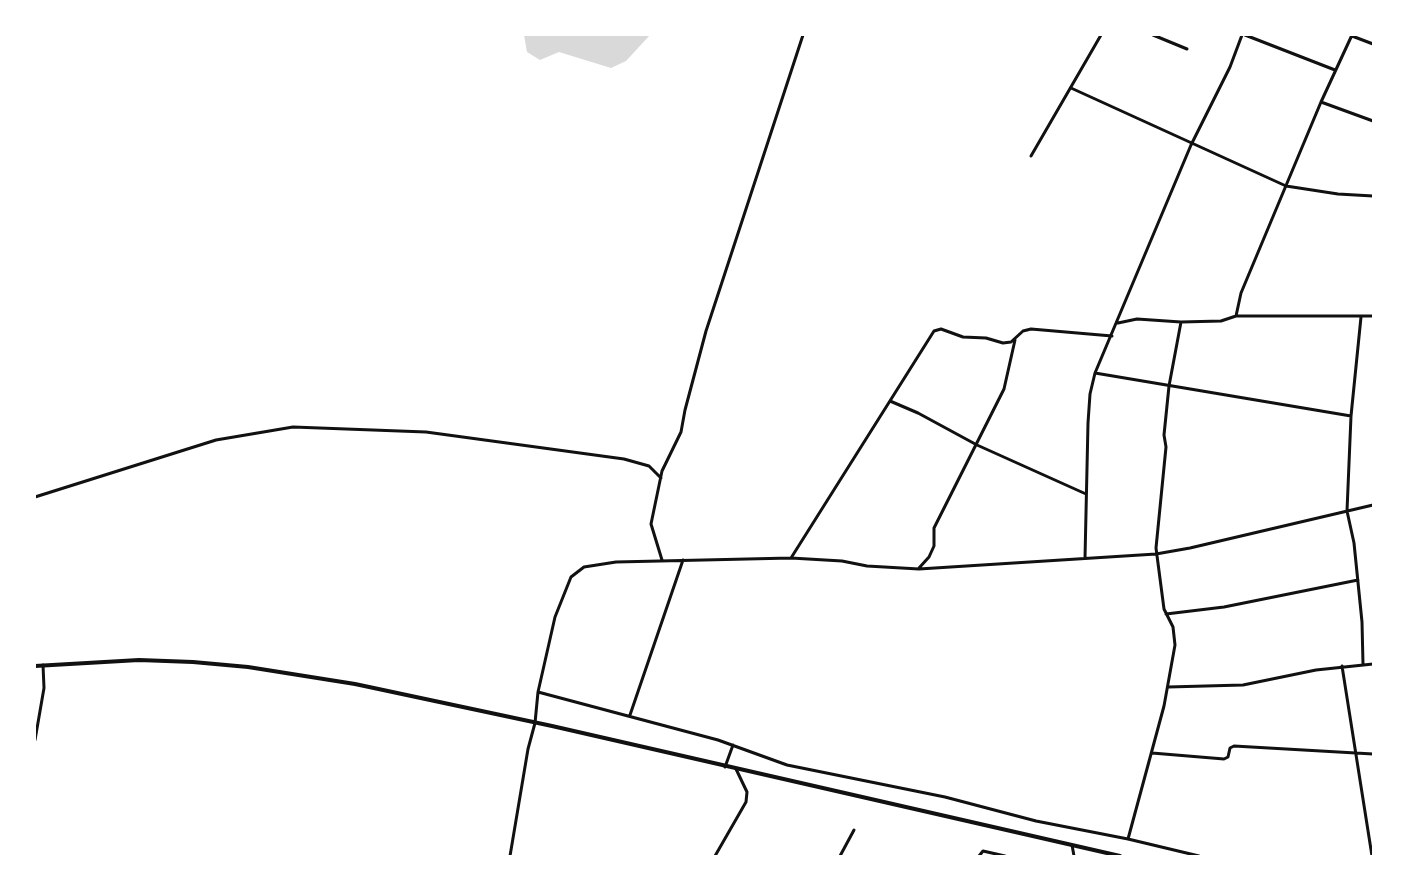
<!DOCTYPE html>
<html>
<head>
<meta charset="utf-8">
<style>
	body { margin:0 }
	#map { position:relative; width:1408px; height:891px; overflow:hidden; background:#fff; font-family:Quicksand,sans-serif }
	canvas { display:block }
	.frame { position:absolute; inset:0; border:36px solid #fff; pointer-events:none }
</style>
</head>
<body>
<div id="map">
<canvas width="1408" height="891"></canvas>
<div class="frame"></div>
</div>
<script>
const c = document.querySelector('canvas').getContext('2d');
c.lineJoin = 'round';
function fillPath(path, color) { c.fillStyle = color; c.fill(path, 'evenodd'); }
const shape = rows => new Path2D(rows.map(r => 'M' + r).join(''));
function trace(path, color, width, dash) { c.strokeStyle = color; c.lineWidth = width; c.lineCap = dash ? 'butt' : 'round'; c.setLineDash(dash || []); c.stroke(path); }
fillPath(shape([
	[524,35,650,35,626,61,611,68,559,52,540,60,527,52]
]), '#d9d9d9');
trace(shape([
	[1153,35,1187,49],
	[1245,35,1335,70],
	[1352,36,1373,44],
	[1071,88,1286,186,1338,194,1373,196],
	[1321,102,1373,121],
	[1031,156,1101,35],
	[1236,316,1241,293,1321,102,1352,35],
	[1361,317,1351,416,1347,511,1354,543,1362,622,1363,664],
	[1118,323,1137,319,1181,322,1221,321,1236,316,1373,316],
	[1095,373,1351,416],
	[890,401,918,413,977,445,1086,494],
	[35,497,216,440,293,427,426,432,624,459,649,466,661,478],
	[791,558,934,331,941,329,963,337,986,338,1003,343,1011,342,1023,331,1031,329,1112,336],
	[1085,558,1088,423,1090,394,1095,373,1191,145,1230,67,1242,35],
	[662,560,651,524,662,471,681,432,685,410,706,331,803,35],
	[919,568,929,557,934,546,934,528,1004,389,1015,340],
	[1166,614,1224,607,1358,580],
	[1342,666,1372,856],
	[1168,687,1243,685,1316,670,1373,664],
	[538,692,718,740,787,765,945,797,1036,821,1128,839,1199,856],
	[630,715,683,560],
	[35,740,44,688,43,665],
	[1152,753,1224,759,1228,757,1230,748,1234,746,1373,754],
	[725,767,733,745],
	[1128,839,1164,706,1175,645,1173,627,1164,609,1156,548,1166,447,1164,435,1169,386,1181,322],
	[1072,845,1074,856],
	[510,856,528,749,535,723,538,692,555,617,571,577,584,567,616,562,791,558,842,561,867,566,919,569,1156,554,1190,548,1373,505],
	[715,856,746,802,747,792,736,769],
	[840,856,854,830],
	[979,856,983,851,1005,856]
]), '#111', 3);
trace(shape([
	[35,666,139,660,193,662,248,667,355,684,552,726,1120,856]
]), '#111', 4);
</script>
</body>
</html>
